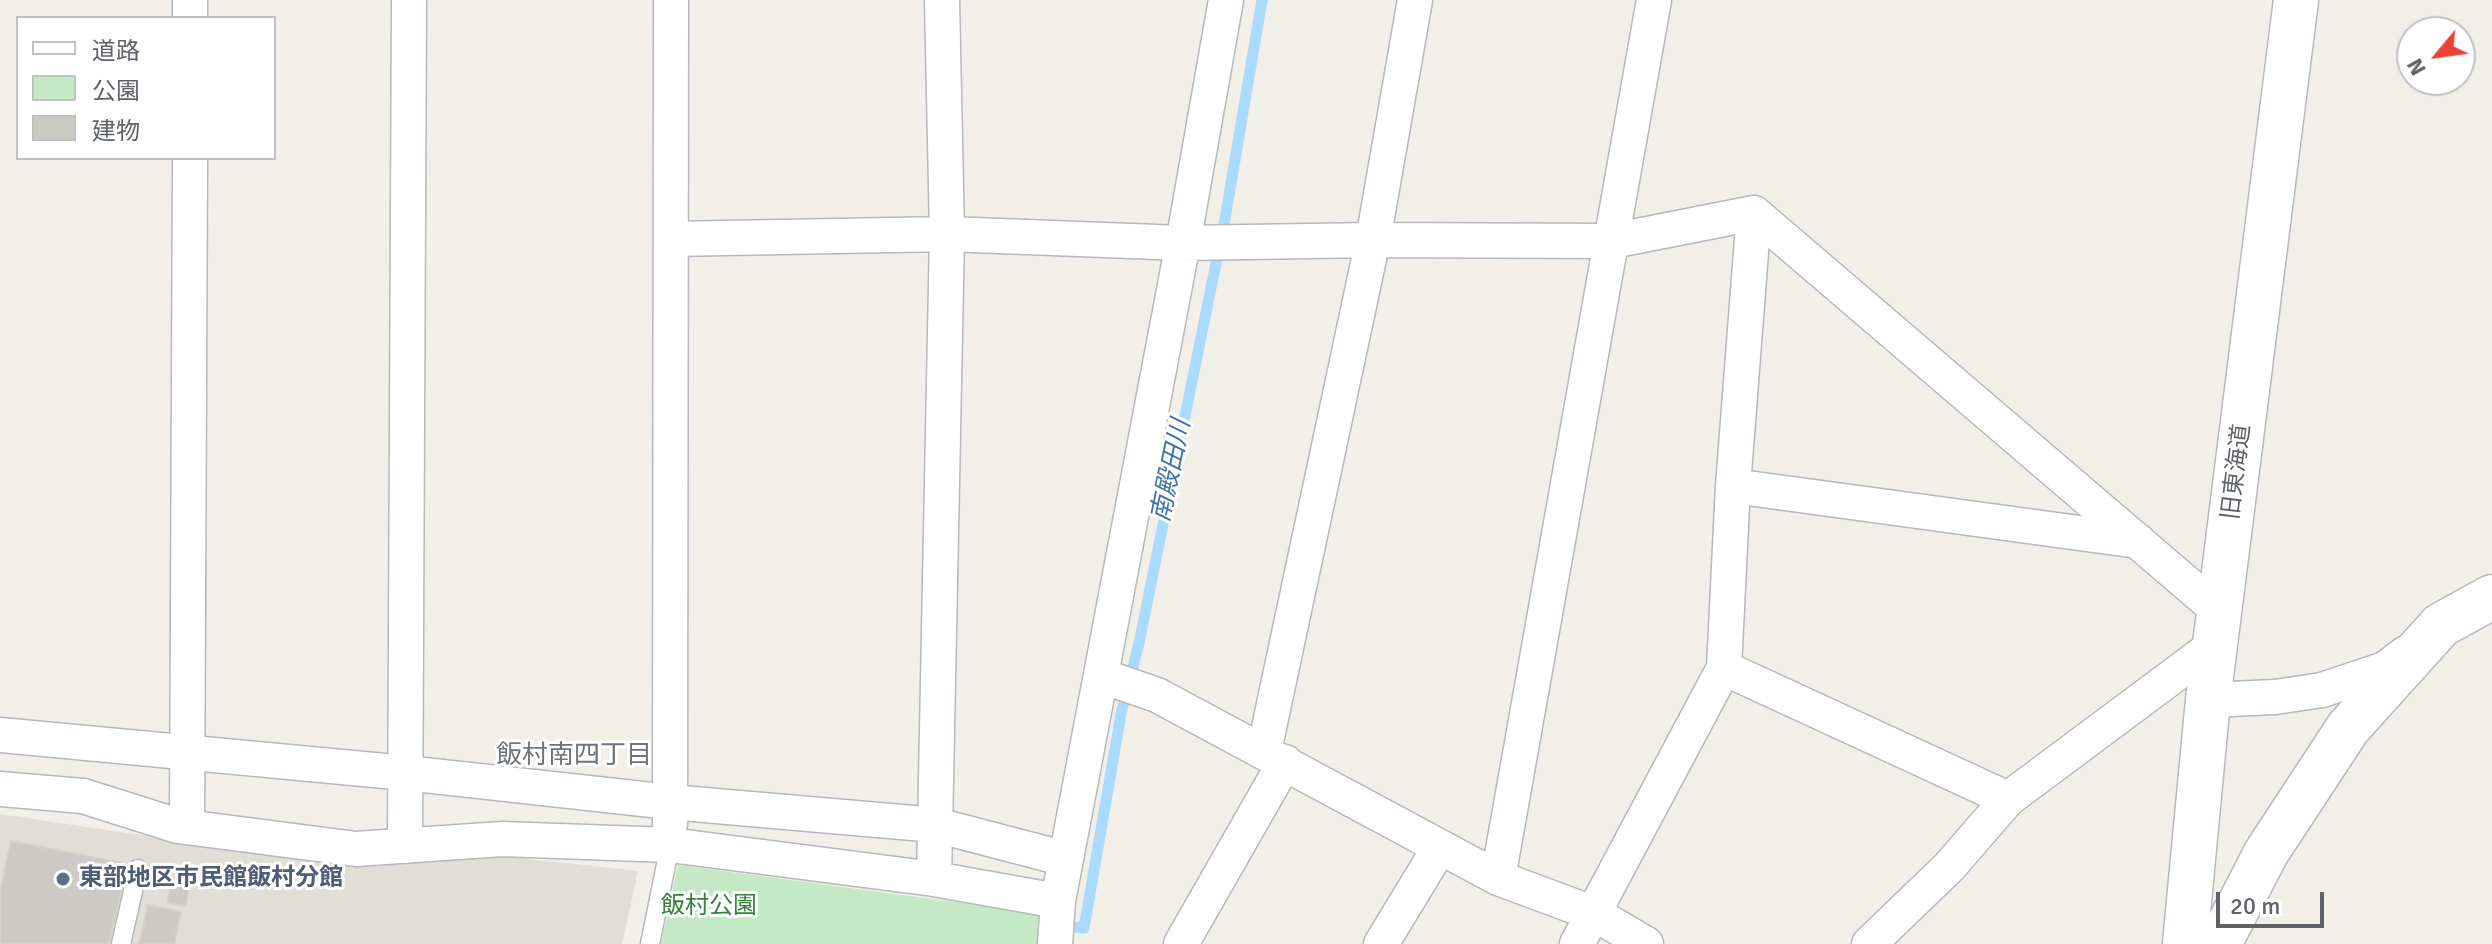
<!DOCTYPE html>
<html>
<head>
<meta charset="utf-8">
<style>
	body { margin:0 }
	#map { position:relative; width:2492px; height:944px; overflow:hidden; background:#f1efe8; font-family:Signika,"Noto Sans JP",sans-serif }
	canvas { display:block }
	.legend { position:absolute; left:16px; top:16px; width:260px; height:144px; box-sizing:border-box; background:#fff; border:2px solid #bfc1c3; margin:0; padding:10px 14px; list-style:none; font-size:24px; color:#5f6368 }
	.legend li { display:flex; align-items:center; gap:16px; height:40px }
	.legend b { width:40px; border:2px solid #bfc1c3 }
	.north { position:absolute; left:2396px; top:16px; width:80px; height:80px; box-sizing:border-box; background:#fff; border:2px solid #bfc1c3; border-radius:50%; rotate:241deg; font-size:22px; font-weight:700; line-height:32px; text-align:center; color:#5f6368 }
	.north::after { content:''; display:block; margin:auto; width:28px; height:36px; background:#ea4335; clip-path:polygon(50% 0,100% 100%,50% 72%,0 100%) }
	.scale { position:absolute; left:2216px; top:892px; width:108px; height:36px; box-sizing:border-box; border:4px solid #5f6368; border-top:0; padding-left:10px; font-size:24px; line-height:28px; white-space:nowrap; color:#5f6368; -webkit-text-stroke:6px #fff; paint-order:stroke }
</style>
</head>
<body>
<div id="map">
<canvas width="2492" height="944"></canvas>
<ul class="legend">
<li><b style="height:10px;background:#fff"></b>道路</li>
<li><b style="height:22px;background:#c5e8c5"></b>公園</li>
<li><b style="height:22px;background:#cccac5"></b>建物</li>
</ul>
<div class="north">N</div>
<div class="scale">20 m</div>
</div>
<script>
const c = document.querySelector('canvas').getContext('2d');
c.lineJoin = 'round';
function fillPath(path, color) { c.fillStyle = color; c.fill(path, 'evenodd'); }
const shape = rows => new Path2D(rows.map(r => 'M' + r).join(''));
function trace(path, color, width, dash) { c.strokeStyle = color; c.lineWidth = width; c.lineCap = dash ? 'butt' : 'round'; c.setLineDash(dash || []); c.stroke(path); }
function label(font, color, halo, rows, align = 'center') {
  c.font = font + ' Signika,"Noto Sans JP",sans-serif'; c.lineWidth = 6; c.setLineDash([]); c.textBaseline = 'middle'; c.strokeStyle = halo; c.fillStyle = color; for (const [text, x, y, turn = 0] of rows) {
    c.save(); c.translate(x, y); c.rotate((+turn || 0) * Math.PI / 180); c.textAlign = isNaN(turn) ? turn : align; if (halo) c.strokeText(text, 0, 0); c.fillText(text, 0, 0); c.restore();
  }
}
fillPath(shape([
	[0,814,347,866,482,854,638,871,622,944,0,944]
]), '#e1ded6');
fillPath(shape([
	[678,865,1058,916,1055,944,661,944]
]), '#c5e8c5');
trace(shape([
	[1070,927,1084,928,1121,714,1139,643,1225,219,1262,0]
]), '#aadaff', 11);
const building = shape([
	[11,841,127,864,109,944,0,944,0,893,11,841],
	[171,882,189,884,186,906,168,903,171,882],
	[148,905,181,912,174,944,139,944,148,905]
]);
fillPath(building, '#cccac5');
trace(building, '#d6d1c6', 2);
const lane = shape([
	[121,944,138,869],
	[650,944,670,845]
]);
const street = shape([
	[190,18,190,0],
	[671,239,947,234,1183,243,1373,240,1612,241,1754,213,2219,611],
	[1733,486,2138,541],
	[1724,668,1733,486,1754,213],
	[1102,676,1157,695,1498,878,1595,914,1646,944],
	[2208,700,2275,697,2322,690,2385,669,2406,653],
	[0,735,406,773,670,802,936,825,1066,859],
	[1264,751,1373,240,1415,0],
	[0,789,83,796,178,826,356,849,502,839,670,845,934,879,1058,901],
	[670,824,671,0],
	[187,827,190,158],
	[405,846,409,0],
	[1498,878,1654,0],
	[934,879,947,234,942,0],
	[1055,944,1058,901,1183,243,1226,0],
	[1181,944,1285,762],
	[1381,944,1440,847],
	[1577,944,1724,668,2008,799],
	[1869,944,1949,867,2008,799,2216,644]
]);
const secondary = shape([
	[2185,944,2208,700,2296,0],
	[2219,944,2266,853,2348,728,2441,625,2492,597]
]);
trace(lane, '#b5b8bc', 21);
trace(street, '#b5b8bc', 37);
trace(secondary, '#b6babf', 47);
trace(lane, '#fff', 18);
trace(street, '#fff', 34);
trace(secondary, '#fff', 44);
for (const [x, y, r, color] of [
	[63,879,8,"#5c6f8a"]
]) { const dot = new Path2D(); dot.arc(x, y, r, 0, 2 * Math.PI); c.fillStyle = color; c.fill(dot); trace(dot, '#fff', 3); }
label('24px', '#5f6368', '#fff', [
	["旧東海道",2237,472,-83]
]);
label('bold 24px', '#4e5e75', '#fff', [
	["東部地区市民館飯村分館",79,879]
], 'left');
label('24px', '#348238', '#fff', [
	["飯村公園",709,907]
]);
label('italic 26px', '#4174aa', '#fff', [
	["南殿田川",1172,471,-78]
]);
label('26px', '#70757a', '#fff', [
	["飯村南四丁目",574,756]
]);
</script>
</body>
</html>
